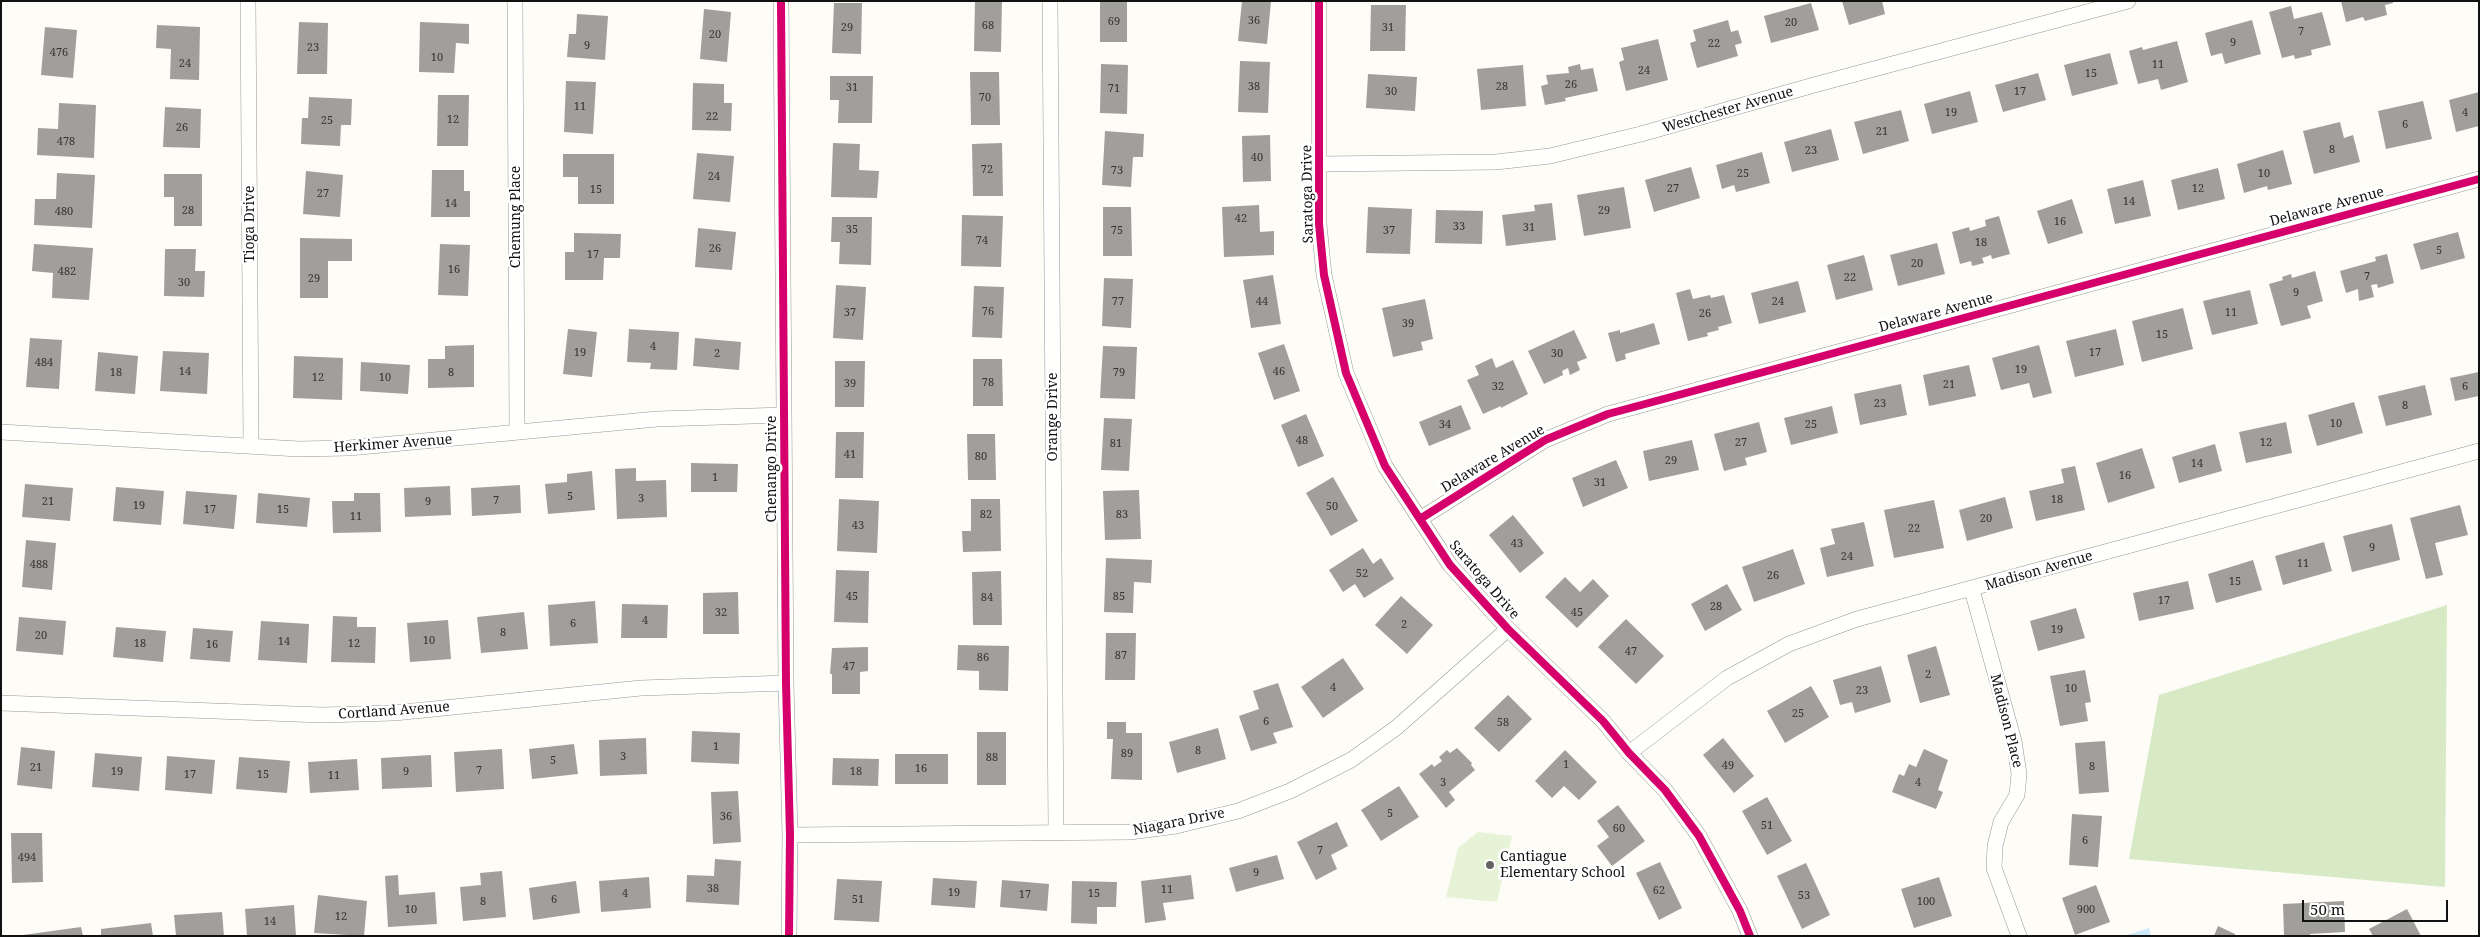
<!DOCTYPE html>
<html>
<head>
<meta charset="utf-8">
<style>
	body { margin:0 }
	#map { position:relative; width:2480px; height:937px; overflow:hidden; background:#fdfcf7; font-family:"Noto Serif",serif }
	canvas { display:block }
	.frame { position:absolute; inset:0; border:2px solid #111; pointer-events:none }
	.scale { position:absolute; left:2302px; top:900px; width:146px; height:22px; box-sizing:border-box; border:2px solid #111; border-top:0; padding-left:6px; font-size:15px; line-height:18px; white-space:nowrap; color:#111; -webkit-text-stroke:4px #fff; paint-order:stroke }
</style>
</head>
<body>
<div id="map">
<canvas width="2480" height="937"></canvas>
<div class="frame"></div>
<div class="scale">50 m</div>
</div>
<script>
const c = document.querySelector('canvas').getContext('2d');
c.lineJoin = 'round';
function fillPath(path, color) { c.fillStyle = color; c.fill(path, 'evenodd'); }
const shape = rows => new Path2D(rows.map(r => 'M' + r).join(''));
function trace(path, color, width, dash) { c.strokeStyle = color; c.lineWidth = width; c.lineCap = dash ? 'butt' : 'round'; c.setLineDash(dash || []); c.stroke(path); }
function label(font, color, halo, rows, align = 'center') {
  c.font = font + ' "Noto Serif",serif'; c.lineWidth = 5; c.setLineDash([]); c.textBaseline = 'middle'; c.strokeStyle = halo; c.fillStyle = color; for (const [text, x, y, turn = 0] of rows) {
    c.save(); c.translate(x, y); c.rotate((+turn || 0) * Math.PI / 180); c.textAlign = isNaN(turn) ? turn : align; if (halo) c.strokeText(text, 0, 0); c.fillText(text, 0, 0); c.restore();
  }
}
fillPath(shape([
	[1478,832,1512,836,1497,902,1446,897,1458,848]
]), '#e7f3d7');
fillPath(shape([
	[2447,605,2445,887,2129,859,2159,695]
]), '#d8eac5');
fillPath(shape([
	[2149,928,2151,936,2124,936]
]), '#cde8f7');
fillPath(shape([
	[975,1,1002,1,1001,52,974,51],
	[1100,1,1127,1,1127,42,1100,42],
	[1242,1,1271,1,1267,44,1238,41],
	[1842,1,1882,1,1885,14,1849,25],
	[2341,1,2393,1,2393,3,2385,5,2387,15,2365,21,2363,17,2346,22],
	[834,3,862,3,861,54,832,53],
	[1811,3,1819,30,1771,43,1764,16],
	[1371,5,1406,5,1405,51,1370,51],
	[2291,6,2294,19,2322,12,2331,45,2311,50,2312,55,2295,59,2294,55,2282,58,2269,12],
	[704,9,731,12,727,62,700,59],
	[577,14,608,16,605,60,567,57,569,34,576,34],
	[1728,20,1731,32,1738,30,1742,43,1735,45,1738,56,1697,68,1690,43,1696,41,1693,30],
	[2252,20,2261,54,2225,64,2222,53,2211,56,2205,33],
	[299,22,328,23,327,74,297,74],
	[420,22,469,24,469,44,456,43,454,73,419,72],
	[157,25,200,27,199,80,170,79,171,49,156,48],
	[45,27,77,30,73,78,41,75],
	[1658,39,1668,80,1626,91,1619,62,1624,60,1621,48],
	[2177,41,2188,82,2161,90,2158,79,2138,84,2129,51,2142,47,2143,50],
	[2110,53,2118,84,2072,96,2064,65],
	[1240,61,1270,62,1268,113,1238,112],
	[1101,64,1128,65,1127,114,1100,113],
	[1580,64,1581,70,1593,68,1598,91,1565,98,1566,101,1545,105,1541,86,1548,84,1546,75,1569,73,1568,67],
	[1523,65,1526,106,1481,110,1477,69],
	[970,72,999,72,1000,125,971,125],
	[2038,73,2046,100,2003,112,1995,85],
	[1368,74,1417,77,1415,111,1366,108],
	[830,76,873,76,872,123,838,123,839,100,830,100],
	[566,81,596,82,593,134,564,132],
	[693,83,724,84,724,103,732,103,731,131,692,130],
	[1970,91,1978,122,1932,134,1924,104],
	[2479,92,2479,126,2456,132,2449,100],
	[438,95,469,95,468,146,437,146],
	[309,97,352,99,351,125,341,125,340,146,301,144,302,118,308,118],
	[2423,101,2432,139,2386,149,2378,111],
	[59,103,96,105,94,158,37,155,38,128,58,129],
	[165,107,201,109,200,148,163,147],
	[1901,110,1909,141,1863,154,1854,122],
	[2340,122,2344,138,2353,135,2360,162,2314,174,2303,131],
	[1831,129,1839,160,1792,172,1784,142],
	[1105,131,1144,134,1143,157,1133,157,1131,187,1102,185],
	[1270,135,1271,181,1243,182,1242,136],
	[833,143,860,144,859,170,879,171,877,198,831,197],
	[1002,143,1003,196,973,196,972,144],
	[2283,150,2292,184,2268,190,2267,186,2244,193,2237,164],
	[1762,152,1770,183,1736,192,1734,185,1722,189,1716,165],
	[697,153,734,156,730,202,693,199],
	[563,154,614,154,614,204,578,204,578,177,563,177],
	[1691,167,1700,198,1654,212,1645,180],
	[2218,168,2225,199,2178,210,2171,180],
	[432,170,464,170,464,191,470,191,470,217,431,217],
	[306,171,343,175,340,217,303,214],
	[57,173,95,175,92,228,34,225,35,199,56,199],
	[164,174,202,174,202,226,174,226,174,197,164,197],
	[2143,180,2151,216,2115,224,2107,189],
	[1624,187,1631,228,1584,236,1577,195],
	[2072,199,2083,233,2048,244,2037,211],
	[1552,203,1556,240,1506,246,1502,215,1535,211,1534,205],
	[1259,205,1260,232,1274,231,1274,255,1224,257,1222,207],
	[1103,207,1131,207,1132,256,1103,256],
	[1368,207,1412,209,1410,254,1366,253],
	[1436,210,1483,211,1482,244,1435,243],
	[962,215,1003,216,1001,267,961,266],
	[1999,216,2010,254,1992,259,1991,255,1982,258,1984,263,1972,266,1971,261,1960,264,1952,232,1969,227,1970,231,1986,226,1985,220],
	[832,217,872,217,871,265,839,264,840,242,831,242],
	[698,228,736,232,732,270,695,267],
	[2458,232,2465,258,2421,270,2413,244],
	[574,233,621,234,620,258,604,258,603,280,565,280,565,252,574,252],
	[300,238,352,239,352,261,328,261,328,298,300,298],
	[1937,243,1945,274,1898,286,1890,255],
	[34,244,93,248,89,300,52,298,53,273,32,271],
	[440,244,470,245,468,296,438,295],
	[165,249,196,249,195,271,205,271,204,297,164,296],
	[2387,254,2394,283,2378,288,2377,284,2371,285,2374,297,2359,301,2358,289,2346,293,2340,271,2376,261,2375,257],
	[1864,255,1873,290,1836,300,1827,265],
	[2315,271,2323,301,2307,306,2311,318,2281,326,2269,284,2283,280,2282,277,2291,274,2292,278],
	[1273,275,1281,324,1251,328,1243,280],
	[1104,278,1133,279,1131,328,1102,326],
	[1798,281,1806,312,1759,324,1751,293],
	[836,285,866,287,863,340,833,338],
	[974,286,1004,287,1002,338,972,337],
	[1690,289,1693,299,1710,295,1711,298,1724,295,1732,323,1718,327,1719,330,1707,333,1708,336,1688,341,1676,293],
	[2250,290,2258,324,2212,335,2203,301],
	[1425,299,1433,339,1421,342,1423,350,1393,357,1382,308],
	[2183,308,2193,349,2142,362,2132,321],
	[1654,323,1660,344,1625,354,1626,359,1616,362,1608,333,1620,330,1620,333],
	[568,329,597,332,592,377,563,374],
	[629,329,679,332,677,370,650,369,651,363,627,362],
	[2116,329,2124,365,2075,377,2066,341],
	[1574,330,1587,358,1577,362,1580,370,1570,375,1568,368,1562,371,1563,375,1544,384,1528,351],
	[30,338,62,340,59,389,26,387],
	[695,338,741,342,739,370,693,366],
	[1284,344,1300,391,1274,400,1258,353],
	[474,345,474,387,428,388,428,359,445,359,445,346],
	[2039,345,2052,393,2033,398,2029,383,2001,390,1992,358],
	[1103,346,1137,347,1135,399,1100,398],
	[163,351,209,353,207,394,160,391],
	[98,352,138,356,135,394,95,391],
	[294,356,343,358,342,400,293,398],
	[1492,358,1496,368,1513,360,1528,394,1501,408,1501,406,1483,414,1467,380,1479,375,1475,366],
	[973,359,1002,359,1003,406,973,406],
	[835,361,865,361,864,407,835,407],
	[361,362,410,365,408,394,360,391],
	[1969,365,1976,396,1929,406,1923,375],
	[2479,372,2479,396,2455,401,2450,378],
	[1901,384,1907,415,1860,425,1854,394],
	[2425,385,2432,415,2386,426,2378,396],
	[2354,402,2363,433,2317,446,2308,415],
	[1461,405,1471,429,1429,446,1419,422],
	[1832,406,1838,433,1791,445,1784,418],
	[1306,414,1324,456,1298,467,1281,425],
	[1104,418,1132,419,1129,471,1101,470],
	[1759,422,1767,452,1745,458,1747,465,1724,471,1714,434],
	[2286,422,2292,453,2246,463,2239,432],
	[836,432,864,432,863,478,835,478],
	[967,434,995,434,996,480,968,480],
	[1692,440,1699,470,1649,481,1643,451],
	[2215,444,2222,471,2179,483,2172,457],
	[2142,448,2155,488,2108,503,2096,463],
	[1616,460,1628,488,1583,507,1572,478],
	[691,463,738,464,737,492,691,492],
	[2075,466,2085,510,2036,521,2029,491,2064,483,2061,469],
	[636,468,636,481,666,480,667,517,617,519,615,469],
	[592,471,595,510,548,514,545,484,567,482,567,474],
	[1333,477,1358,521,1331,536,1306,493],
	[25,484,73,488,70,521,22,517],
	[520,485,521,513,472,516,471,488],
	[450,486,451,515,405,517,404,488],
	[116,487,164,491,161,525,113,521],
	[1139,490,1141,539,1105,540,1103,491],
	[186,491,237,495,234,529,183,524],
	[258,493,310,498,307,527,256,523],
	[354,493,380,493,381,532,333,533,332,501,354,501],
	[2005,497,2013,528,1967,541,1959,510],
	[839,499,879,501,877,553,837,551],
	[971,499,1000,499,1001,551,963,552,962,531,971,531],
	[1934,500,1944,548,1894,558,1884,510],
	[2460,505,2468,535,2435,543,2443,575,2426,579,2410,518],
	[1513,515,1544,553,1520,573,1489,535],
	[1864,522,1874,566,1827,577,1820,548,1835,544,1831,529],
	[2392,524,2400,560,2352,572,2343,536],
	[26,540,56,543,52,590,22,587],
	[2324,542,2332,571,2283,585,2275,556],
	[1363,548,1373,564,1381,558,1394,579,1364,598,1355,584,1343,592,1329,570],
	[1793,549,1805,584,1754,602,1742,567],
	[1106,558,1152,560,1151,583,1134,582,1133,613,1104,612],
	[2253,560,2262,590,2216,603,2208,574],
	[836,570,869,571,868,623,834,622],
	[1001,571,1002,625,973,625,972,572],
	[1565,577,1580,592,1593,579,1609,596,1577,628,1545,597],
	[2188,581,2194,609,2139,621,2133,593],
	[1727,584,1742,610,1705,631,1691,604],
	[738,592,739,634,703,634,703,593],
	[1401,596,1433,625,1407,654,1375,625],
	[595,601,598,643,550,646,548,605],
	[622,604,668,605,667,638,621,638],
	[2076,608,2085,638,2038,651,2030,621],
	[524,612,528,649,481,653,477,617],
	[333,616,357,617,357,627,376,627,375,663,331,662],
	[19,617,66,621,63,655,16,651],
	[1626,619,1664,656,1636,684,1598,647],
	[448,620,451,659,410,662,407,623],
	[261,621,309,624,307,663,258,660],
	[116,627,166,631,163,662,113,657],
	[193,628,233,631,230,662,190,659],
	[1106,633,1136,633,1135,680,1105,680],
	[958,645,1009,646,1008,691,979,690,979,671,957,670],
	[1936,646,1950,695,1920,703,1907,655],
	[868,647,868,671,860,672,860,694,832,694,832,674,830,674,832,648],
	[1343,658,1364,689,1323,718,1301,687],
	[1881,666,1891,702,1855,713,1852,702,1840,705,1833,680],
	[2085,670,2091,702,2085,703,2088,721,2060,726,2050,676],
	[1278,683,1293,727,1273,733,1277,743,1251,751,1239,716,1259,709,1253,691],
	[1811,686,1829,717,1785,743,1767,711],
	[1508,695,1532,719,1499,752,1474,728],
	[1107,722,1126,722,1126,733,1142,733,1142,780,1111,779,1113,739,1107,739],
	[1218,728,1226,759,1177,773,1169,742],
	[692,731,740,733,739,764,691,762],
	[977,732,1006,732,1006,785,977,785],
	[646,738,647,774,600,776,599,740],
	[1723,738,1754,776,1734,793,1703,755],
	[2105,741,2109,792,2079,794,2075,743],
	[574,744,578,774,532,779,529,749],
	[21,747,55,751,52,789,17,785],
	[1457,748,1472,763,1471,765,1475,770,1449,792,1455,800,1446,808,1419,774,1432,764,1434,767,1442,761,1439,757,1447,750,1450,753],
	[502,749,504,789,456,792,454,752],
	[1924,749,1948,760,1938,790,1943,792,1936,809,1892,792,1899,774,1904,776,1909,764,1916,767],
	[1565,750,1597,782,1579,800,1564,786,1552,798,1535,781],
	[95,753,142,757,139,791,92,787],
	[895,754,948,754,948,784,895,784],
	[431,755,432,787,382,789,381,758],
	[167,756,215,760,212,794,165,790],
	[239,757,290,761,287,793,236,789],
	[833,758,879,759,878,786,832,785],
	[357,759,359,790,310,793,308,762],
	[1399,786,1419,817,1381,841,1361,810],
	[738,791,741,842,713,844,711,792],
	[1767,797,1792,841,1767,855,1742,811],
	[1618,805,1645,841,1612,866,1597,846,1609,837,1597,821],
	[2072,814,2102,816,2098,867,2069,865],
	[1337,822,1348,846,1331,855,1337,869,1316,880,1297,842],
	[11,833,42,833,43,882,12,883],
	[1277,855,1284,879,1236,892,1229,868],
	[715,859,741,861,739,905,686,902,687,875,714,876],
	[1660,862,1682,908,1659,920,1636,873],
	[1806,863,1830,915,1802,929,1777,876],
	[502,871,506,917,463,921,460,887,481,885,480,873],
	[398,875,399,895,435,892,437,924,388,927,385,876],
	[1191,875,1194,899,1163,903,1166,920,1145,923,1141,881],
	[649,877,651,908,601,912,599,881],
	[1939,877,1952,916,1914,928,1901,889],
	[933,878,977,881,975,908,931,905],
	[837,879,882,881,879,922,834,920],
	[1002,880,1049,884,1047,911,1000,907],
	[576,881,580,913,533,920,529,888],
	[1072,881,1117,882,1116,907,1097,907,1097,924,1071,923],
	[2096,885,2110,922,2075,935,2062,898],
	[318,895,367,901,364,936,314,933],
	[2344,901,2345,932,2310,934,2310,936,2284,935,2283,904],
	[294,905,296,936,247,936,245,909],
	[2407,909,2421,936,2373,936,2369,929],
	[222,912,224,936,176,936,174,915],
	[151,923,153,936,101,936,101,929],
	[2218,926,2235,934,2235,936,2214,936],
	[81,927,83,936,23,936,23,935]
]), '#a19f9c');
const street = shape([
	[248,1,251,446],
	[515,1,517,432],
	[781,1,786,683,790,835,789,936],
	[1050,1,1056,832],
	[1319,1,1319,224,1324,275,1346,373,1385,466,1450,565,1508,629,1603,721,1629,753,1665,790,1699,836,1740,911,1750,936],
	[1320,164,1496,162,1550,156,1641,134,1814,85,2128,1],
	[1,432,299,449,349,448,657,419,784,415],
	[1420,519,1545,440,1608,414,2479,179],
	[1972,590,2014,741,2019,774,2017,795,2001,822,1995,846,1994,868,2019,936],
	[1,703,322,715,394,713,641,688,786,683],
	[1629,753,1727,678,1789,644,1857,619,2479,451],
	[790,835,1130,832,1176,826,1238,811,1290,791,1351,760,1396,728,1508,629]
]);
trace(street, '#979795', 16);
trace(street, '#fffffe', 15);
trace(shape([
	[781,1,786,683,790,835,789,936],
	[1319,1,1319,224,1324,275,1346,373,1385,466,1450,565,1508,629,1603,721,1629,753,1665,790,1699,836,1740,911,1750,936],
	[1420,519,1545,440,1608,414,2479,179]
]), '#d6006c', 8);
for (const [x, y, r, color] of [
	[1490,865,5,"#646362"]
]) { const dot = new Path2D(); dot.arc(x, y, r, 0, 2 * Math.PI); c.fillStyle = color; c.fill(dot); trace(dot, '#fff', 2); }
label('11px', '#353434', null, [
	["36",1254,21],
	["69",1114,22],
	["20",1791,23],
	["68",988,26],
	["29",847,28],
	["31",1388,28],
	["7",2301,32],
	["20",715,35],
	["9",2233,43],
	["22",1714,44],
	["9",587,46],
	["23",313,48],
	["476",59,53],
	["10",437,58],
	["24",185,64],
	["11",2158,65],
	["24",1644,71],
	["15",2091,74],
	["26",1571,85],
	["38",1254,87],
	["28",1502,87],
	["31",852,88],
	["71",1114,89],
	["30",1391,92],
	["17",2020,92],
	["70",985,98],
	["11",580,107],
	["19",1951,113],
	["4",2465,113],
	["22",712,117],
	["12",453,120],
	["25",327,121],
	["6",2405,125],
	["26",182,128],
	["21",1882,132],
	["478",66,142],
	["8",2332,150],
	["23",1811,151],
	["40",1257,158],
	["72",987,170],
	["73",1117,171],
	["25",1743,174],
	["10",2264,174],
	["24",714,177],
	["27",1673,189],
	["12",2198,189],
	["15",596,190],
	["27",323,194],
	["14",2129,202],
	["14",451,204],
	["28",188,211],
	["29",1604,211],
	["480",64,212],
	["42",1241,219],
	["16",2060,222],
	["33",1459,227],
	["31",1529,228],
	["35",852,230],
	["75",1117,231],
	["37",1389,231],
	["74",982,241],
	["18",1981,243],
	["26",715,249],
	["5",2439,251],
	["17",593,255],
	["20",1917,264],
	["16",454,270],
	["482",67,272],
	["7",2367,277],
	["22",1850,278],
	["29",314,279],
	["30",184,283],
	["9",2296,293],
	["77",1118,302],
	["44",1262,302],
	["24",1778,302],
	["76",988,312],
	["37",850,313],
	["11",2231,313],
	["26",1705,314],
	["39",1408,324],
	["15",2162,335],
	["4",653,347],
	["19",580,353],
	["17",2095,353],
	["2",717,354],
	["30",1557,354],
	["484",44,363],
	["19",2021,370],
	["14",185,372],
	["46",1279,372],
	["18",116,373],
	["8",451,373],
	["79",1119,373],
	["12",318,378],
	["10",385,378],
	["78",988,383],
	["39",850,384],
	["21",1949,385],
	["32",1498,387],
	["6",2465,387],
	["23",1880,404],
	["8",2405,406],
	["10",2336,424],
	["34",1445,425],
	["25",1811,425],
	["48",1302,441],
	["27",1741,443],
	["12",2266,443],
	["81",1116,444],
	["41",850,455],
	["80",981,457],
	["29",1671,461],
	["14",2197,464],
	["16",2125,476],
	["1",715,478],
	["31",1600,483],
	["5",570,497],
	["3",641,499],
	["18",2057,500],
	["7",496,501],
	["21",48,502],
	["9",428,502],
	["19",139,506],
	["50",1332,507],
	["17",210,510],
	["15",283,510],
	["82",986,515],
	["83",1122,515],
	["11",356,517],
	["20",1986,519],
	["43",858,526],
	["22",1914,529],
	["43",1517,544],
	["9",2372,548],
	["24",1847,557],
	["11",2303,564],
	["488",39,565],
	["52",1362,574],
	["26",1773,576],
	["15",2235,582],
	["45",852,597],
	["85",1119,597],
	["84",987,598],
	["17",2164,601],
	["28",1716,607],
	["32",721,613],
	["45",1577,613],
	["4",645,621],
	["6",573,624],
	["2",1404,625],
	["19",2057,630],
	["8",503,633],
	["20",41,636],
	["10",429,641],
	["14",284,642],
	["18",140,644],
	["12",354,644],
	["16",212,645],
	["47",1631,652],
	["87",1121,656],
	["86",983,658],
	["47",849,667],
	["2",1928,675],
	["4",1333,688],
	["10",2071,689],
	["23",1862,691],
	["25",1798,714],
	["6",1266,722],
	["58",1503,723],
	["1",716,747],
	["8",1198,751],
	["89",1127,754],
	["3",623,757],
	["88",992,758],
	["5",553,761],
	["1",1566,765],
	["49",1728,766],
	["8",2092,767],
	["21",36,768],
	["16",921,769],
	["7",479,771],
	["19",117,772],
	["9",406,772],
	["18",856,772],
	["17",190,775],
	["15",263,775],
	["11",334,776],
	["3",1443,783],
	["4",1918,783],
	["5",1390,814],
	["36",726,817],
	["51",1767,826],
	["60",1619,829],
	["6",2085,841],
	["7",1320,851],
	["494",27,858],
	["9",1256,873],
	["38",713,889],
	["11",1167,890],
	["62",1659,891],
	["19",954,893],
	["4",625,894],
	["15",1094,894],
	["17",1025,895],
	["53",1804,896],
	["6",554,900],
	["51",858,900],
	["8",483,902],
	["100",1926,902],
	["10",411,910],
	["900",2086,910],
	["12",341,917],
	["14",270,922]
]);
label('14px', '#111', '#fff', [
	["Westchester Avenue",1728,110,-16],
	["Saratoga Drive",1308,194,-91],
	["Delaware Avenue",2327,207,-15],
	["Chemung Place",516,217,-90],
	["Tioga Drive",250,224,-90],
	["Delaware Avenue",1936,313,-15],
	["Orange Drive",1053,417,-90],
	["Herkimer Avenue",393,444,-4],
	["Delaware Avenue",1493,459,-31],
	["Chenango Drive",772,469,-90],
	["Madison Avenue",2039,571,-16],
	["Saratoga Drive",1484,580,49],
	["Cortland Avenue",394,711,-4],
	["Madison Place",2006,721,76],
	["Niagara Drive",1179,822,-11]
]);
label('14px', '#111', '#fff', [
	["Cantiague",1500,857],
	["Elementary School",1500,873]
], 'left');
</script>
</body>
</html>
